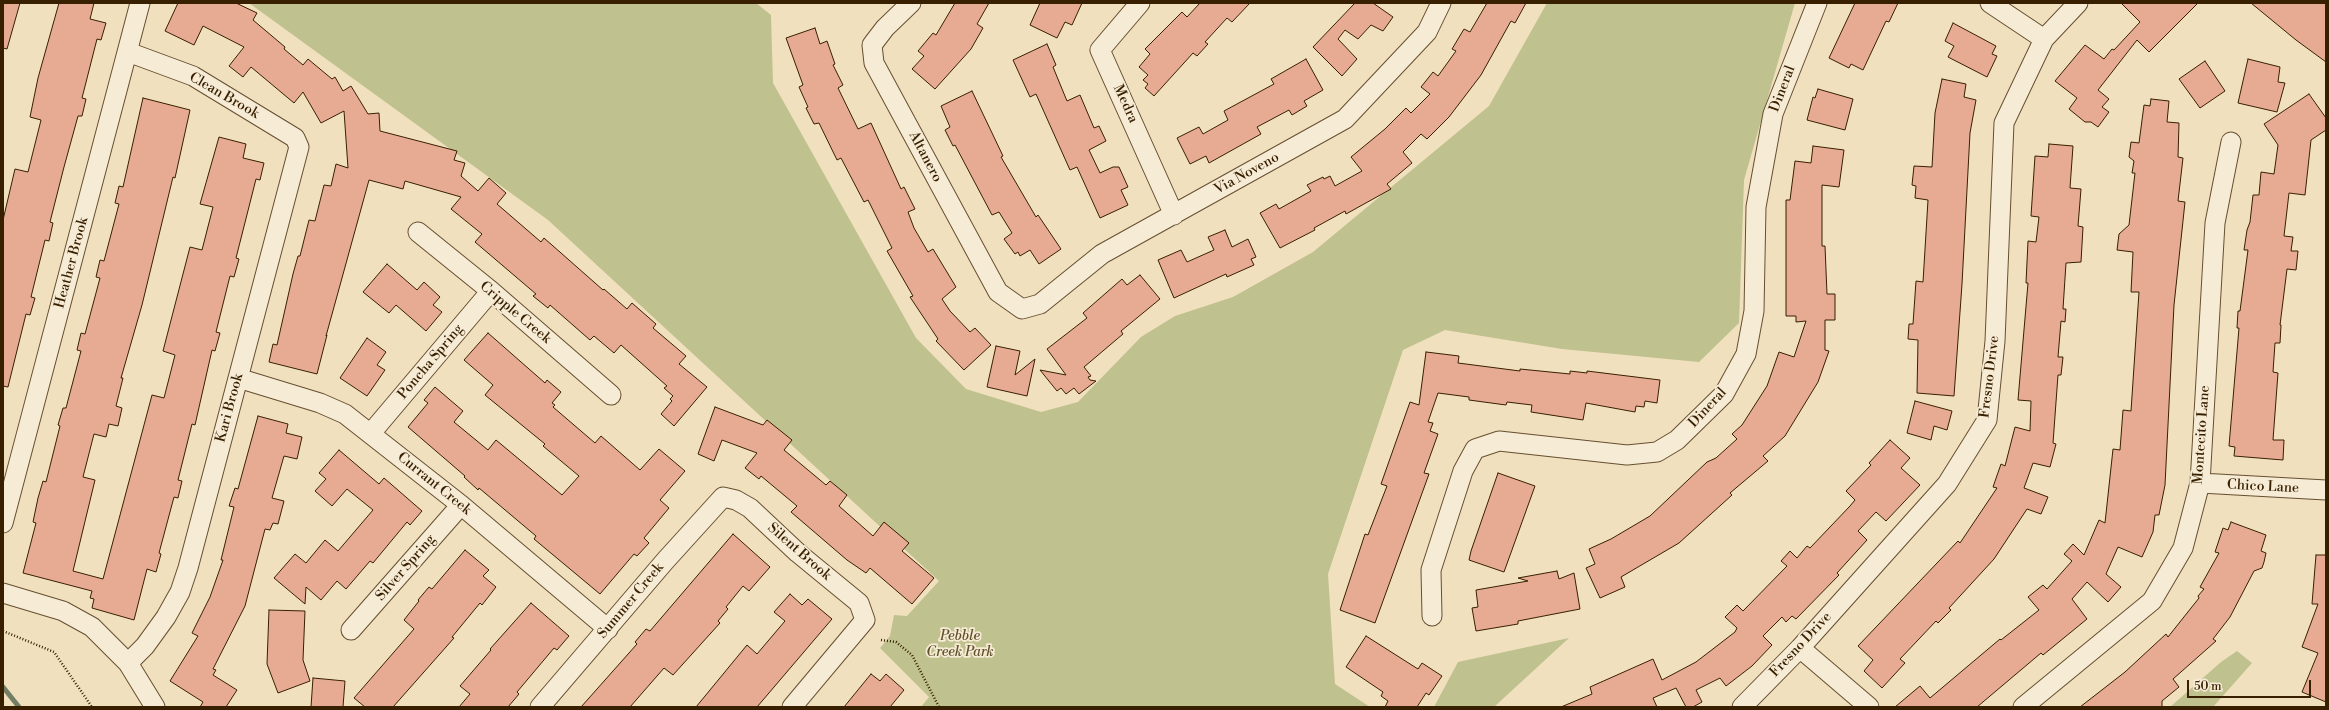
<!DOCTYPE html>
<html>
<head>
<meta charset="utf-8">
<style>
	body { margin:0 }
	#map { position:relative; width:2329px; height:710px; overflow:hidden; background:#f1e0be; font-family:"Libre Bodoni",serif }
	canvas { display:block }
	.frame { position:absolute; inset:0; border:4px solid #371f00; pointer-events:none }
	.scale { position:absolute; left:2187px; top:680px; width:124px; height:18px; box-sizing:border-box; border:2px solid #371f00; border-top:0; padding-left:5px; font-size:12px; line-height:14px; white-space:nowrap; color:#371f00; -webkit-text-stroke:3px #f6ebd5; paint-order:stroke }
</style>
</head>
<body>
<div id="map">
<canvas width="2329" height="710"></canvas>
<div class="frame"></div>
<div class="scale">50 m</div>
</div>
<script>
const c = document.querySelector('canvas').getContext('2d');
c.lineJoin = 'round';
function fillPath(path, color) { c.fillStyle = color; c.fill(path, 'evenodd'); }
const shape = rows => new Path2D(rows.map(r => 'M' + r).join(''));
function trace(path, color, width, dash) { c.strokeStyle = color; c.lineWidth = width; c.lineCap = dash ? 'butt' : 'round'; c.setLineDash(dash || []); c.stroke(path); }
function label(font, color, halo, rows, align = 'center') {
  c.font = font + ' "Libre Bodoni",serif'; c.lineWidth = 3.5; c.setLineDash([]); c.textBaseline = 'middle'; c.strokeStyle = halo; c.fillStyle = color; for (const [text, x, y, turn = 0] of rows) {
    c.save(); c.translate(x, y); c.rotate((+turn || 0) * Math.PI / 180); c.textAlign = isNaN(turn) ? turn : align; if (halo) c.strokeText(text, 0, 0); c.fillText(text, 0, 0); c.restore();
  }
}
fillPath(shape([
	[249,3,756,3,771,15,773,83,916,338,966,389,1041,412,1078,402,1141,337,1175,316,1233,297,1313,252,1489,106,1547,3,1795,3,1744,180,1739,323,1699,362,1562,349,1445,330,1403,350,1328,574,1335,684,1370,707,921,707,929,697,880,648,890,636,894,615,907,616,939,581,548,220],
	[1569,638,1494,707,1434,707,1458,662],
	[2237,651,2252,663,2213,707,2170,707,2221,662]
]), '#bfc18e');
trace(shape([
	[3,687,19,707]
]), '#747e67', 5);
const building = shape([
	[3,3,20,3,7,49,3,48,3,3],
	[59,3,94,3,90,19,106,23,101,40,97,39,82,98,86,99,82,116,78,116,64,167,50,222,53,223,49,241,45,240,31,297,35,298,30,315,26,314,8,387,3,386,3,220,15,169,28,172,41,120,30,117,38,78,59,3],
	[178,3,236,3,257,13,253,20,285,47,284,49,303,65,308,59,332,79,335,77,343,91,351,86,368,114,379,113,380,131,457,151,454,160,465,163,461,176,478,191,489,178,506,193,497,204,541,242,544,238,603,290,604,289,627,309,632,303,656,324,653,328,686,356,679,364,707,387,674,426,661,414,672,401,670,399,673,396,664,388,667,386,621,345,614,353,594,336,590,340,550,305,548,308,533,296,536,294,475,242,482,234,451,209,461,197,405,181,403,189,369,180,326,336,327,335,317,374,269,362,273,344,277,345,293,274,298,256,300,256,309,220,315,221,324,185,331,186,336,164,348,168,344,111,321,123,303,92,294,103,251,67,243,77,229,66,244,47,203,26,194,45,165,31,178,3],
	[955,3,989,3,977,24,983,28,971,49,935,89,912,69,924,56,918,51,933,33,936,35,955,3],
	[1040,3,1082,3,1072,25,1065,22,1057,38,1030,25,1040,3],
	[1200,3,1250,3,1232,22,1227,18,1205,42,1208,44,1197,56,1193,53,1154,96,1145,88,1148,84,1143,80,1148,75,1139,67,1150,54,1145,49,1182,12,1187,17,1200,3],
	[1355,3,1373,3,1393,17,1383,31,1371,25,1358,39,1345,30,1338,39,1357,59,1342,76,1313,47,1355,3],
	[1487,3,1526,3,1515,23,1511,21,1481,75,1449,117,1427,139,1421,134,1403,152,1412,163,1387,184,1391,189,1346,214,1345,211,1314,228,1315,230,1280,248,1260,213,1276,204,1279,209,1311,191,1307,185,1323,177,1324,179,1330,176,1335,186,1362,171,1351,157,1385,129,1406,108,1411,113,1430,94,1421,87,1433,72,1438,76,1456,51,1452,49,1464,29,1470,32,1487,3],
	[1855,3,1898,3,1889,22,1886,21,1863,70,1851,64,1849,68,1829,58,1855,3],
	[2121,3,2198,3,2149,52,2137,40,2098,90,2109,99,2102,107,2109,112,2098,127,2091,122,2085,122,2069,109,2077,98,2055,81,2085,45,2104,59,2112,49,2114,50,2140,22,2121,3],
	[2251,3,2326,3,2326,62,2296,40,2251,3],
	[1953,23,1996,46,1992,54,1997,56,1987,77,1948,57,1954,46,1945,41,1953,23],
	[815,28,820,44,827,41,835,64,833,65,843,85,838,88,858,129,871,123,901,189,904,187,915,209,908,212,914,228,928,252,933,249,956,287,942,299,950,311,970,332,975,328,991,345,964,370,936,341,938,339,910,297,913,296,887,251,892,248,868,200,864,202,841,158,837,160,819,123,814,124,806,108,808,107,799,87,803,85,786,38,815,28],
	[1047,44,1056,65,1053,67,1067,101,1080,95,1094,128,1099,126,1106,141,1089,150,1100,173,1113,167,1119,167,1128,187,1121,190,1128,205,1100,218,1077,167,1070,170,1036,94,1030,97,1013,60,1047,44],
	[1306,59,1323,90,1304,101,1307,106,1292,115,1289,110,1257,127,1261,134,1209,163,1206,156,1190,164,1177,138,1199,127,1203,134,1228,120,1224,111,1274,84,1271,79,1306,59],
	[2248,59,2280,67,2278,82,2285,83,2277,112,2238,103,2248,59],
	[2205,61,2225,91,2200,108,2179,79,2205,61],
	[1942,79,1966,84,1964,97,1976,100,1970,133,1962,284,1954,396,1917,393,1918,340,1908,339,1909,324,1913,324,1916,281,1923,282,1928,200,1915,198,1916,186,1912,185,1914,166,1932,167,1935,113,1942,79],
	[1818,89,1853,99,1845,130,1807,120,1813,97,1815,98,1818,89],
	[972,91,1003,156,1001,157,1036,217,1038,215,1061,249,1039,264,1030,250,1020,256,1018,252,1015,254,1004,239,1012,233,999,212,992,215,955,145,953,146,945,130,950,127,941,106,972,91],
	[2309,94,2326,118,2326,130,2311,140,2305,195,2289,193,2284,236,2293,237,2291,251,2298,251,2296,270,2287,269,2280,325,2281,325,2280,343,2275,343,2273,372,2278,373,2273,440,2284,440,2283,460,2234,456,2235,447,2229,446,2239,328,2237,328,2238,311,2240,311,2248,250,2244,250,2247,230,2250,222,2253,195,2259,195,2261,172,2274,174,2278,145,2264,124,2309,94],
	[143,98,190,110,175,178,173,177,142,305,121,378,123,378,116,406,122,408,118,426,109,424,106,437,94,434,83,477,95,480,73,571,103,579,152,395,164,398,175,355,163,351,190,247,202,250,213,207,200,204,219,137,246,144,243,158,264,163,260,180,256,179,236,258,239,259,234,277,230,276,216,332,220,333,215,351,212,350,195,425,192,424,178,480,182,481,178,498,174,497,159,553,161,554,156,572,147,569,134,620,92,608,94,599,90,598,92,591,23,573,36,523,33,522,38,498,43,481,46,482,60,426,58,425,63,408,66,408,81,351,77,350,81,333,85,334,100,278,96,277,100,260,104,261,119,204,115,203,119,186,123,187,143,98],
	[2151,99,2169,101,2167,122,2179,123,2178,157,2183,158,2178,201,2185,202,2174,305,2165,485,2159,515,2155,515,2153,532,2142,557,2118,547,2106,574,2121,587,2108,602,2087,582,2072,599,2087,619,2043,655,2041,653,1977,707,1895,707,1920,686,1930,698,2000,639,2001,640,2039,610,2028,597,2043,585,2047,589,2072,561,2064,554,2073,544,2084,555,2099,520,2105,523,2113,449,2120,450,2123,410,2131,411,2139,292,2131,292,2133,252,2117,250,2119,234,2129,225,2135,173,2132,173,2134,161,2129,157,2131,142,2139,143,2144,105,2150,106,2151,99],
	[2049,144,2073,146,2070,188,2081,189,2078,226,2083,227,2081,262,2066,263,2063,309,2066,309,2065,322,2061,321,2058,357,2063,357,2061,375,2058,375,2053,443,2056,444,2050,467,2033,463,2024,488,2048,497,2041,514,2027,509,1994,559,1949,608,1951,610,1938,623,1936,621,1900,659,1905,663,1882,688,1864,671,1873,660,1858,646,1958,541,1960,543,1997,488,1993,487,2001,464,2005,466,2015,427,2030,431,2031,401,2018,400,2028,283,2026,283,2028,241,2036,242,2039,217,2031,216,2035,156,2048,157,2049,144],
	[1813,146,1844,150,1839,187,1822,185,1822,246,1825,246,1827,294,1835,294,1835,320,1825,320,1825,350,1829,351,1818,382,1785,436,1763,456,1768,461,1730,493,1732,495,1679,543,1621,577,1625,587,1600,598,1586,568,1595,564,1589,549,1611,539,1650,516,1707,462,1716,458,1737,439,1732,434,1742,425,1767,386,1779,352,1794,357,1806,321,1796,322,1796,316,1786,316,1786,200,1790,200,1795,161,1811,163,1813,146],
	[1225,230,1232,247,1248,239,1256,257,1251,259,1254,265,1227,277,1226,274,1174,298,1158,260,1181,250,1187,262,1214,250,1208,237,1225,230],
	[387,264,417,290,424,282,440,297,433,305,442,312,426,331,396,305,389,313,363,292,387,264],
	[1140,275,1160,299,1121,331,1123,334,1084,367,1091,376,1088,377,1090,380,1096,381,1079,394,1074,388,1066,394,1061,388,1057,391,1040,370,1066,375,1047,349,1087,318,1083,313,1122,279,1127,285,1140,275],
	[488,333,545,383,547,380,561,392,552,403,555,405,553,407,595,443,601,436,640,470,659,449,685,471,660,500,669,508,644,538,649,543,637,556,634,554,600,594,534,539,536,536,479,488,478,490,464,477,465,476,408,427,428,403,424,400,435,387,463,411,454,422,488,450,496,440,562,495,579,476,543,446,545,444,485,395,493,385,464,360,488,333],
	[367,338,386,352,377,365,385,370,367,396,340,378,367,338],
	[996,346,1020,351,1015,375,1035,359,1027,396,987,387,996,346],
	[1426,352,1459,356,1458,363,1520,371,1520,369,1570,374,1570,371,1587,373,1587,371,1660,380,1657,403,1645,401,1644,407,1636,406,1635,412,1586,403,1583,420,1531,412,1532,405,1507,402,1506,405,1469,400,1469,397,1438,393,1428,422,1433,423,1430,431,1438,434,1424,473,1429,474,1375,623,1340,610,1365,534,1368,535,1387,486,1381,484,1410,402,1419,405,1426,352],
	[1915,401,1952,411,1947,430,1934,426,1931,440,1907,433,1915,401],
	[715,407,763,425,767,420,792,440,784,450,826,485,830,481,847,495,839,506,873,536,884,522,909,543,902,551,934,578,912,604,870,568,866,573,847,560,791,512,797,506,761,476,759,479,745,468,757,453,722,440,714,461,698,454,715,407],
	[258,416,288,424,286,433,302,437,297,459,284,456,272,498,284,501,278,524,273,523,270,530,265,529,245,606,213,669,216,670,213,675,237,690,226,707,200,707,203,702,170,681,198,636,192,633,210,597,223,560,221,560,234,507,229,506,235,488,238,489,258,416],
	[1890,440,1910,458,1901,468,1920,485,1886,521,1876,512,1858,531,1867,540,1837,573,1839,575,1796,619,1792,616,1786,622,1782,617,1763,636,1772,645,1752,666,1726,686,1720,678,1696,690,1702,702,1693,707,1686,707,1676,688,1653,698,1657,707,1561,707,1592,694,1590,687,1653,659,1662,680,1696,662,1735,632,1737,628,1725,617,1737,605,1743,611,1787,566,1781,561,1790,551,1797,558,1807,546,1810,548,1850,506,1855,500,1846,491,1871,465,1869,463,1890,440],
	[339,450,379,484,384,478,422,511,410,525,407,522,373,563,370,561,346,589,337,581,321,600,306,587,305,604,274,578,295,554,306,563,325,540,338,551,373,510,347,489,332,506,315,491,326,479,319,473,339,450],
	[1498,473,1535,486,1504,572,1469,560,1471,551,1498,473],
	[2231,522,2266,535,2261,551,2266,553,2264,562,2262,568,2254,571,2230,617,2213,639,2216,641,2173,679,2179,687,2162,701,2162,707,2080,707,2125,672,2166,634,2168,637,2199,598,2198,596,2204,589,2200,587,2219,553,2215,552,2223,528,2228,530,2231,522],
	[733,534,770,567,749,591,743,586,726,607,728,609,718,621,720,623,673,675,664,668,630,707,581,707,637,644,635,642,646,629,650,631,733,534],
	[465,550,489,570,483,576,496,587,482,605,480,603,452,637,454,638,393,707,365,707,354,698,414,629,404,620,419,601,418,600,429,587,432,589,465,550],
	[2316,555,2326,555,2326,702,2302,692,2318,653,2302,647,2318,604,2312,604,2316,555],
	[1557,571,1559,579,1574,573,1580,609,1518,621,1518,624,1476,631,1472,608,1478,607,1476,590,1528,581,1518,578,1557,571],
	[790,594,802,605,808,599,832,619,757,707,696,707,747,645,757,654,785,621,774,612,790,594],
	[531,603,569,636,557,650,554,648,517,692,519,694,508,707,459,707,470,694,460,686,491,650,490,649,531,603],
	[269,610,305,611,303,660,310,681,278,693,267,664,269,610],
	[1366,636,1418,669,1422,663,1442,676,1429,695,1426,693,1417,707,1385,707,1388,701,1381,696,1383,692,1346,667,1366,636],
	[871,674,880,681,886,674,904,690,890,707,844,707,871,674],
	[313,678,345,681,343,707,311,707,313,678]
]);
fillPath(building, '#e7ab93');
trace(building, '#371f00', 1);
const minor = shape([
	[911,3,885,28,872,45,874,63,998,292,1022,309,1040,304,1102,254,1345,119,1427,32,1441,3],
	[1140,3,1100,50,1174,215],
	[1990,3,2044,39],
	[128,52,193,76,295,138,299,147,188,568,180,592,166,617,145,646,128,663],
	[418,232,491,291,611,395],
	[238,378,320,403,345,414,461,505,608,629],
	[371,433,491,291],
	[2200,483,2326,490],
	[3,523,140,3],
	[3,593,63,611,92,627,128,663,155,707],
	[1432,616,1431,570,1463,471,1475,449,1499,441,1627,455,1657,452,1677,440,1724,394,1746,354,1754,311,1756,207,1773,114,1817,3],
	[351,630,461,505],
	[1800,648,1869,707],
	[540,707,665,561,723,497,736,500,750,508,798,553,859,603,865,620,792,707],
	[1742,707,1800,648,1947,484,1987,420,1995,341,2004,123,2044,39,2078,3],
	[2023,707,2152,601,2183,548,2200,483,2215,223,2231,142]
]);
trace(minor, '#664f30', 21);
trace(shape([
	[3,631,54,652,92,707],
	[881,640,896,642,912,655,939,707]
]), '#371f00', 2.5, [1, 2]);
trace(minor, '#f6ebd5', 19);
label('14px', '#371f00', '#f6ebd5', [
	["Dineral",1783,89,-69],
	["Clean Brook",224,96,30],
	["Medra",1125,104,65],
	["Altanero",925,157,62],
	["Via Noveno",1247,174,-29],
	["Heather Brook",72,263,-75],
	["Cripple Creek",515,313,40],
	["Poncha Spring",431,362,-50],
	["Fresno Drive",1990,377,-83],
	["Kari Brook",230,408,-75],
	["Dineral",1708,408,-47],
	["Montecito Lane",2202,435,-86],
	["Currant Creek",434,484,39],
	["Chico Lane",2263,487,3],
	["Silent Brook",799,552,41],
	["Silver Spring",406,568,-49],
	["Summer Creek",631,601,-50],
	["Fresno Drive",1801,645,-47]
]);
label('italic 14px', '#60502b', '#f6ebd5', [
	["Pebble",960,637],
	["Creek Park",960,653]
]);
</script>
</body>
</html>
